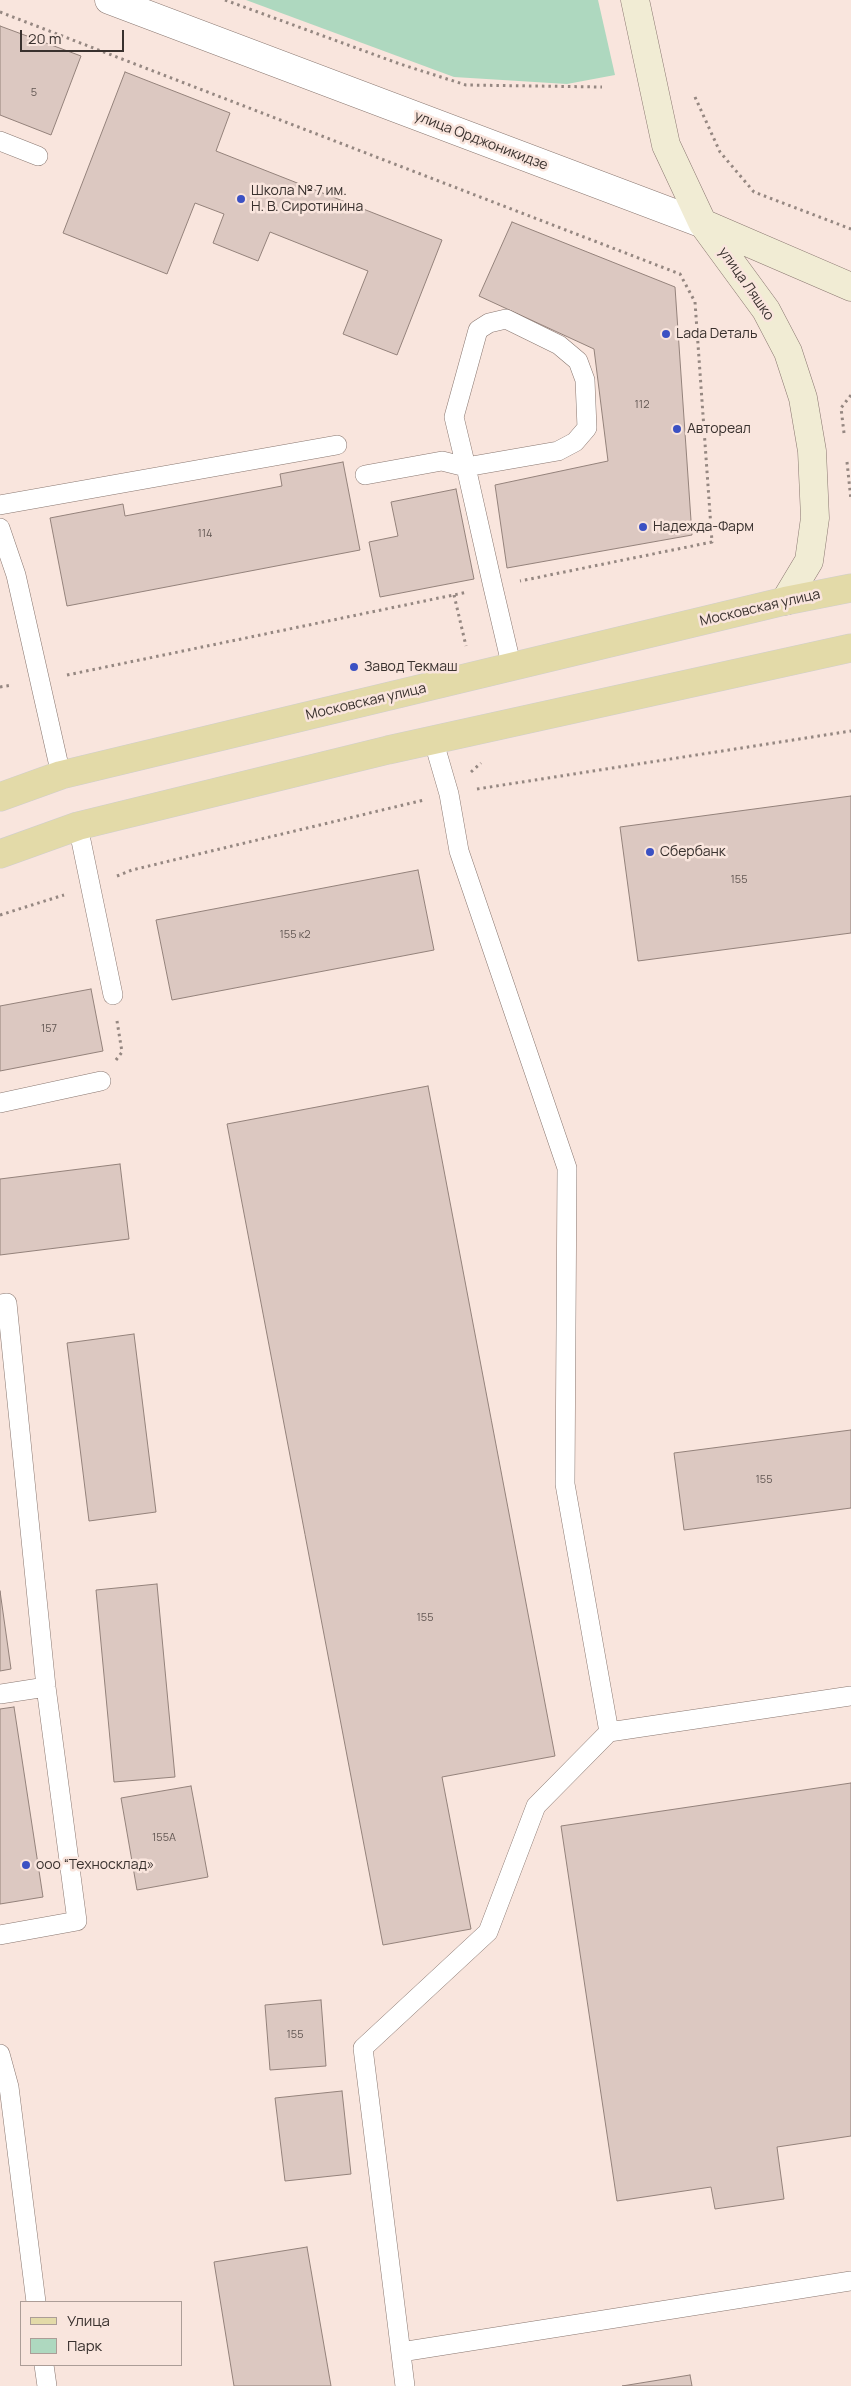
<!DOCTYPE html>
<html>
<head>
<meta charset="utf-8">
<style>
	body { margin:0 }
	#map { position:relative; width:851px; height:2386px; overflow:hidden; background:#f9e5dd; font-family:Manrope,sans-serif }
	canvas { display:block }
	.legend { position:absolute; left:20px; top:2301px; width:162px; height:65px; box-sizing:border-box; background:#f9e5dd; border:1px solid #ac9d97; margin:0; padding:6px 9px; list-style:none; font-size:15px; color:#39312e }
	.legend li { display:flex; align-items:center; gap:10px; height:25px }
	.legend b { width:25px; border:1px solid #ac9d97 }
	.scale { position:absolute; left:20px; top:30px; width:104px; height:22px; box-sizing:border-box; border:2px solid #39312e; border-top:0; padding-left:6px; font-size:15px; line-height:18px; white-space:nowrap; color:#39312e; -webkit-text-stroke:4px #f9e5dd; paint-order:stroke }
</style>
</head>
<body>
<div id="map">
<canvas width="851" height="2386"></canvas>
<ul class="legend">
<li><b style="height:6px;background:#e3daa8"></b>Улица</li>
<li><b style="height:14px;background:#aed8bf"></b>Парк</li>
</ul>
<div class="scale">20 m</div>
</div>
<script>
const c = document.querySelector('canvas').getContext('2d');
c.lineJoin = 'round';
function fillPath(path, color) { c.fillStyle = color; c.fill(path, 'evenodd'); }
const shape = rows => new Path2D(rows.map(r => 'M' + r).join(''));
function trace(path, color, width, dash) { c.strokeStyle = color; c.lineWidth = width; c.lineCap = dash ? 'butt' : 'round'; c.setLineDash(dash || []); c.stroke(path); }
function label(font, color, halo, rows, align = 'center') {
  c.font = font + ' Manrope,sans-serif'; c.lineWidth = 5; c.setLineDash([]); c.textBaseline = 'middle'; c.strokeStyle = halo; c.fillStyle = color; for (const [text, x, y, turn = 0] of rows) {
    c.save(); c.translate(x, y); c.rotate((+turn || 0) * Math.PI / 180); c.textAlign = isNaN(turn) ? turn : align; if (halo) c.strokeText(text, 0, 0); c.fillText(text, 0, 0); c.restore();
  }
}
fillPath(shape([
	[246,0,598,0,615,75,567,84,454,77]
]), '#aed8bf');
const building = shape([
	[0,26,81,56,51,135,0,115,0,26],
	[125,72,230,113,216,151,442,240,397,355,343,334,368,271,270,232,258,261,213,243,224,214,195,203,167,274,63,233,125,72],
	[512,222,675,287,692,535,507,568,495,485,608,461,594,349,479,296,512,222],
	[343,462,360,550,67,606,50,518,123,504,125,516,282,486,280,474,343,462],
	[456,489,474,579,380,597,369,542,398,536,391,502,456,489],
	[851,796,851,933,638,961,620,827,851,796],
	[418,870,434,950,172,1000,156,920,418,870],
	[91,989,103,1051,0,1071,0,1006,91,989],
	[428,1086,555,1756,442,1777,471,1929,383,1945,227,1124,428,1086],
	[120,1164,129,1239,0,1255,0,1179,120,1164],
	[134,1334,156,1512,89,1521,67,1343,134,1334],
	[851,1430,851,1508,684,1530,674,1453,851,1430],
	[157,1584,175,1777,114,1782,96,1590,157,1584],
	[0,1591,11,1669,0,1671,0,1591],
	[14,1707,43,1897,0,1904,0,1709,14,1707],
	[851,1783,851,2136,777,2147,784,2199,715,2209,711,2187,617,2201,561,1826,851,1783],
	[191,1786,208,1877,137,1890,121,1798,191,1786],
	[321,2000,326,2066,270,2070,265,2005,321,2000],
	[342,2091,351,2174,285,2181,275,2098,342,2091],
	[307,2247,331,2386,234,2386,214,2262,307,2247],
	[690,2375,692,2386,622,2386,690,2375]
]);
fillPath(building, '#dcc8c1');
trace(building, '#94827b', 1);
const service = shape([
	[0,141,38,156],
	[365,475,442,461,466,467,558,451,575,442,587,428,585,380,578,361,559,345,506,319,489,323,478,330,454,417,466,467,493,587,512,668],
	[0,505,337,445],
	[0,528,16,575,61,775],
	[433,739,449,794,459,851,567,1168,565,1484,609,1732,851,1696],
	[78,826,113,995],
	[0,1103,101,1081],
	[0,1304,7,1303,46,1687,77,1921,0,1935],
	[0,1694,46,1687],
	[0,2054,9,2087,36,2302],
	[401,2352,851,2281],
	[44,2365,47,2386],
	[405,2386,363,2048,488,1932,536,1806,609,1732]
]);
const tertiary = shape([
	[109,0,703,224]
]);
const secondary = shape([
	[635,0,666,145,703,224,766,310,788,352,803,398,812,451,815,518,809,561,785,601],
	[705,224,851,287]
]);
const primary = shape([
	[0,797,61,775,785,601,851,588],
	[0,854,78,826,388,750,851,648]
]);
trace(service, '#897770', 20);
trace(tertiary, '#897770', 29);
trace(secondary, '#897770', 29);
trace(primary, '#cfcecd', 29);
trace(shape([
	[225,0,400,64,466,85,602,87],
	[0,12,680,274,695,302,712,542,520,581],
	[695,97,720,152,754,192,851,229],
	[844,433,841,408,851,395],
	[847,462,851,500],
	[454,595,466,646],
	[67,675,468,592],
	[0,687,12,685],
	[471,772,481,763],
	[477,789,851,731],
	[117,876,132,870,424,800],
	[0,915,64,895],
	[116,1060,122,1052,117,1021]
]), '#958781', 3, [2.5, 4]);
trace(service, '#fff', 19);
trace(tertiary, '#fff', 28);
trace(secondary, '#f1ecd4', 28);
trace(primary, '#e3daa8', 28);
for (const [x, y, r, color] of [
	[241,199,5,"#3b51c3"],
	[666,334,5,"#3b51c3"],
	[677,429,5,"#3b51c3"],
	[643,527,5,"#3b51c3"],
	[354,667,5,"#3b51c3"],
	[650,852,5,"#3b51c3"],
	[26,1865,5,"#3b51c3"]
]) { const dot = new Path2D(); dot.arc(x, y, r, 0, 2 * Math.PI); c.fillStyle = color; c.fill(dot); trace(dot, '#f9e5dd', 2); }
label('11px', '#625753', null, [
	["5",34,93],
	["112",642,405],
	["114",205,534],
	["155",739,880],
	["155 к2",295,935],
	["157",49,1029],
	["155",764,1480],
	["155",425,1618],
	["155А",164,1838],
	["155",295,2035]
]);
label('14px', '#39312e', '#f9e5dd', [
	["улица Орджоникидзе",481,141,21],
	["улица Ляшко",746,284,55],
	["Московская улица",760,608,-13],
	["Московская улица",366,702,-13]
]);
label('14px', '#39312e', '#f9e5dd', [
	["Школа № 7 им.",251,191],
	["Н. В. Сиротинина",251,207],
	["Lada Dеталь",676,334],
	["Автореал",687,429],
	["Надежда-Фарм",653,527],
	["Завод Текмаш",364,667],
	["Сбербанк",660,852],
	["ооо “Техносклад»",36,1865]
], 'left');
</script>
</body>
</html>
